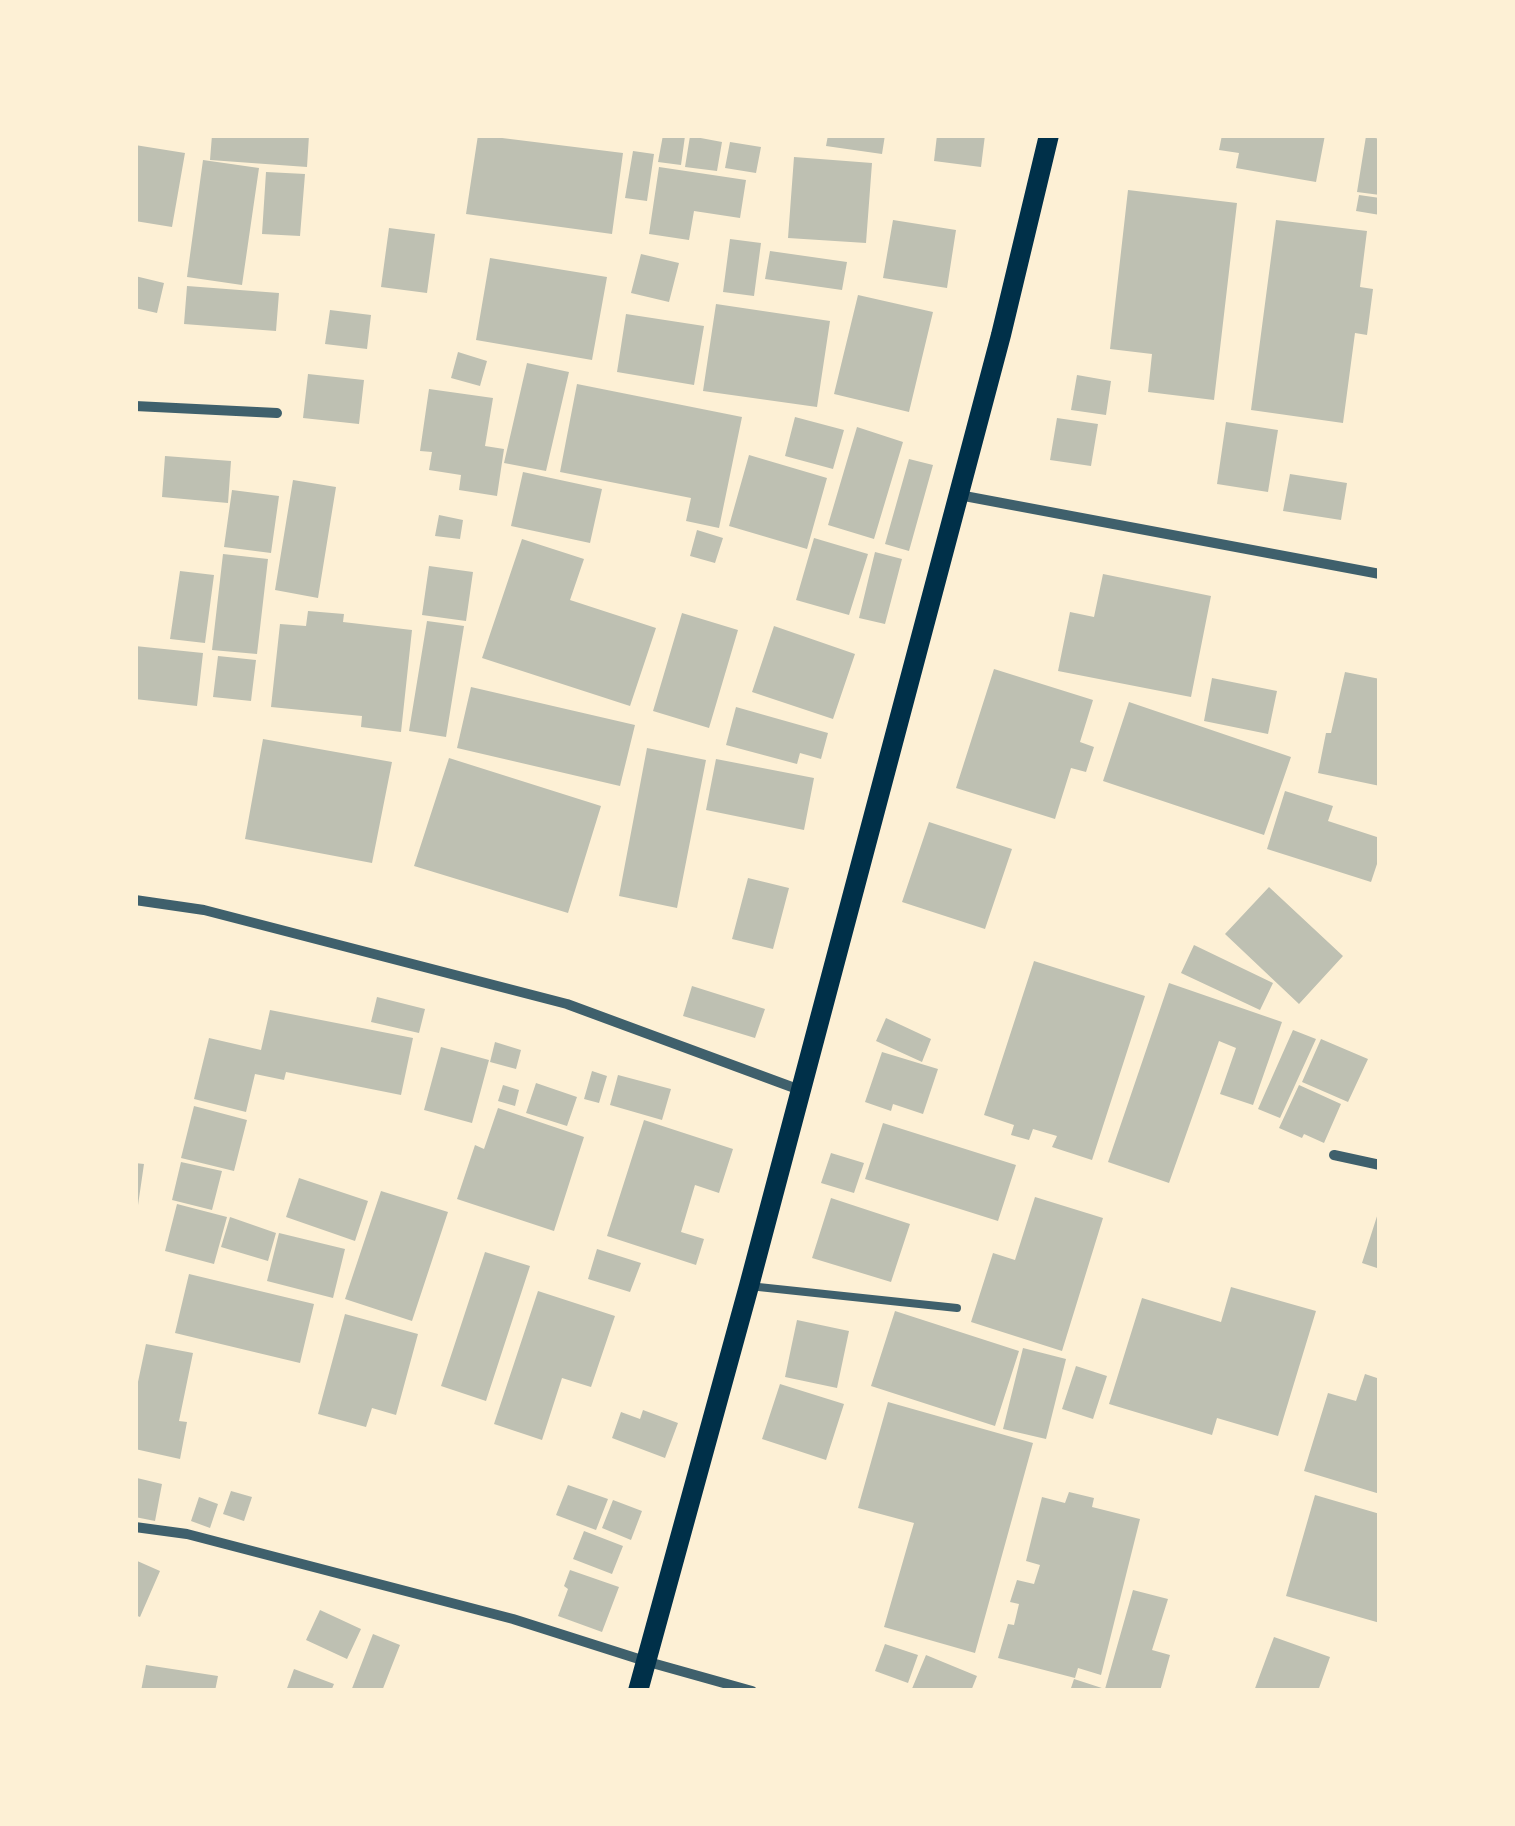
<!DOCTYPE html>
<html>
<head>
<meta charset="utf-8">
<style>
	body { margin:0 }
	#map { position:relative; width:1515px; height:1826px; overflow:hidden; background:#fdf0d5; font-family:"Roboto Condensed",sans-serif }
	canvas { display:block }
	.frame { position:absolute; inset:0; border:138px solid #fdf0d5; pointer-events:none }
</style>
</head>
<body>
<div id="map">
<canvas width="1515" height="1826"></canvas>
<div class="frame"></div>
</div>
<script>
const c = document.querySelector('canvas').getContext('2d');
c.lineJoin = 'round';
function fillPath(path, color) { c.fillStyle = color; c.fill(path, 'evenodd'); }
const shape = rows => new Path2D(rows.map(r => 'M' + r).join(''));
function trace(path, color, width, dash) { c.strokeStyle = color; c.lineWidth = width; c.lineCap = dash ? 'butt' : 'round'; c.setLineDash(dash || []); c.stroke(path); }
fillPath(shape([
	[212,135,309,135,307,167,210,160],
	[478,135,623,153,612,234,466,214],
	[663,135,685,136,681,165,658,162],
	[828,135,885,135,882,154,826,146],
	[937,135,985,135,981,167,934,161],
	[1222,135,1325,135,1316,182,1236,168,1239,153,1219,150],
	[690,136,722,142,717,171,685,167],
	[1366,136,1380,139,1380,195,1357,192],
	[730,142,761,147,756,173,725,168],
	[135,145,185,153,172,227,135,221],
	[633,151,654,154,647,201,625,198],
	[794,157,872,163,866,243,788,238],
	[203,160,259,168,242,285,187,277],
	[659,167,746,180,740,218,694,211,689,240,649,234],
	[266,172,305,174,300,236,262,234],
	[1128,190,1237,203,1214,400,1148,392,1152,354,1110,349],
	[1359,195,1380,198,1380,215,1356,211],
	[893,220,956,230,947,288,883,278],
	[1276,220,1367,231,1360,287,1373,289,1367,335,1355,333,1343,423,1251,410],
	[389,228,435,234,427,293,381,287],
	[730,239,761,243,754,296,723,292],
	[770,251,847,262,842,290,765,279],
	[641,254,679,263,669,302,631,293],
	[490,258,607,277,592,360,476,340],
	[135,276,164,283,157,313,135,308],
	[187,286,279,293,276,331,184,324],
	[858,295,933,312,909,412,834,394],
	[716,304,830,321,817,407,703,391],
	[330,310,371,315,367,349,325,344],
	[626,314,704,326,694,385,617,372],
	[458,352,487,361,480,386,451,378],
	[527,363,569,372,546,471,504,463],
	[308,374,364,380,359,424,303,418],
	[1077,375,1111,381,1106,415,1071,410],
	[577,384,742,417,719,528,686,521,691,498,560,472],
	[429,389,493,398,485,446,504,449,497,496,459,490,461,475,429,470,432,452,420,451],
	[795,417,844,430,833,469,785,456],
	[1057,418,1098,424,1091,466,1050,460],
	[1226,422,1278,430,1268,492,1217,484],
	[857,427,903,442,874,539,828,525],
	[749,455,827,478,807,549,729,526],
	[165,456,231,461,228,503,162,497],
	[909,459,933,465,909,551,885,544],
	[523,472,602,489,590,543,511,526],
	[1290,474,1347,483,1341,520,1283,511],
	[293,480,336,487,318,598,275,590],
	[232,490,279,496,271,553,224,547],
	[439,515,463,520,460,539,435,536],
	[697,530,723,538,715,563,690,556],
	[814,538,868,554,849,615,796,600],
	[522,539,584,559,570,600,656,628,630,706,482,658],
	[875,552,902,559,885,624,859,618],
	[223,554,268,559,257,654,212,650],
	[429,566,473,572,466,621,422,615],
	[180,571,214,575,205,643,170,639],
	[1103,574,1211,596,1191,697,1058,671,1070,612,1094,617],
	[308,611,344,614,343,622,412,630,401,732,361,727,362,716,271,707,280,624,306,626],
	[682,613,738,630,709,728,653,711],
	[427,621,464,626,446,737,409,731],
	[774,626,855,654,833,719,752,692],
	[135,646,203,653,197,706,135,699],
	[218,656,256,660,251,701,213,697],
	[994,669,1093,700,1080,742,1094,747,1086,772,1071,768,1055,819,956,788],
	[1345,672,1380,679,1380,786,1318,773,1326,733,1331,733],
	[1212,678,1277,691,1268,734,1204,721],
	[471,687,635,725,620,786,457,748],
	[1129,702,1291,757,1264,835,1103,781],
	[736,707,828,733,821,759,800,753,797,764,726,745],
	[263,739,392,762,372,863,245,839],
	[647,748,706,760,677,908,619,896],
	[449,758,601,806,568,913,414,866],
	[716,759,814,778,804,830,706,810],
	[1285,791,1333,806,1328,821,1380,838,1380,855,1371,882,1267,849],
	[929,822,1012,849,985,929,902,902],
	[748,878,789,888,773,949,732,939],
	[1269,887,1343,956,1299,1004,1225,934],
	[1194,945,1273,983,1260,1010,1181,973],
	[1034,961,1145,996,1092,1160,1052,1147,1057,1136,1033,1129,1029,1140,1011,1135,1014,1125,984,1115],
	[1169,983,1282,1022,1253,1105,1220,1094,1236,1048,1219,1041,1169,1183,1108,1162],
	[692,986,765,1009,755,1038,683,1016],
	[377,997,425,1009,419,1033,371,1022],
	[270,1010,413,1038,401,1095,286,1072,284,1080,255,1074,246,1112,194,1099,209,1038,261,1050],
	[886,1018,931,1039,922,1062,876,1041],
	[1293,1030,1316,1039,1280,1118,1258,1109],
	[1321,1039,1368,1059,1348,1102,1302,1082],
	[495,1042,521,1050,516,1069,490,1062],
	[441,1047,489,1060,472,1123,424,1110],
	[882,1052,938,1069,923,1114,893,1104,891,1111,865,1102],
	[592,1071,607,1076,599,1103,584,1099],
	[618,1075,671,1089,662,1120,610,1105],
	[536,1083,577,1097,567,1126,526,1113],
	[503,1085,519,1090,515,1106,498,1101],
	[1299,1085,1341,1104,1324,1143,1304,1134,1302,1138,1279,1128],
	[194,1106,247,1120,234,1171,181,1158],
	[498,1108,584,1137,554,1231,457,1199,475,1145,484,1149],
	[644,1120,733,1149,719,1193,695,1185,681,1232,704,1239,696,1265,607,1236],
	[883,1123,1016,1165,998,1221,865,1179],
	[831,1153,864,1163,854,1193,821,1183],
	[181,1162,222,1171,212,1210,172,1200],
	[135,1163,144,1164,137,1212,135,1212],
	[299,1178,368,1201,355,1241,286,1217],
	[381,1191,448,1212,412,1321,345,1299],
	[1035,1197,1103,1218,1062,1351,971,1322,993,1253,1015,1260],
	[831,1198,910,1224,891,1282,812,1258],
	[177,1204,227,1217,214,1264,165,1251],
	[1379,1210,1380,1210,1380,1269,1362,1263],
	[230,1217,276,1233,268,1261,221,1247],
	[279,1233,345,1249,333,1298,267,1281],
	[597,1249,641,1263,630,1292,588,1279],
	[485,1252,530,1266,486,1401,441,1386],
	[189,1274,314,1304,300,1363,175,1333],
	[1231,1287,1316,1311,1278,1436,1217,1418,1212,1435,1109,1404,1142,1298,1221,1322],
	[538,1291,615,1316,591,1387,562,1378,542,1440,494,1424],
	[895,1311,1019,1351,995,1426,871,1386],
	[345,1314,418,1334,396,1415,372,1408,366,1427,318,1414],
	[797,1320,849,1331,837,1388,785,1377],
	[146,1344,193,1353,179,1421,187,1422,180,1459,135,1449,135,1396],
	[1023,1348,1066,1359,1046,1439,1003,1429],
	[1076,1366,1107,1376,1093,1419,1062,1409],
	[1365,1374,1380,1379,1380,1494,1304,1471,1328,1393,1356,1401],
	[780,1384,844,1404,826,1460,762,1439],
	[888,1402,1033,1443,975,1653,884,1627,914,1523,858,1508],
	[643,1410,678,1423,665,1458,612,1438,621,1412,640,1419],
	[137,1478,162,1484,155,1521,135,1517],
	[568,1485,608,1499,596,1530,556,1515],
	[231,1491,252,1497,244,1521,223,1514],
	[1069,1492,1094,1498,1092,1507,1140,1519,1101,1675,1078,1668,1075,1678,998,1658,1008,1624,1014,1625,1019,1604,1010,1602,1017,1580,1034,1584,1040,1565,1026,1561,1042,1497,1065,1503],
	[1315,1495,1380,1514,1380,1623,1286,1596],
	[199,1497,218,1504,210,1528,191,1521],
	[613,1500,642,1511,631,1540,602,1528],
	[584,1531,623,1546,612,1574,573,1559],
	[135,1560,160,1571,140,1617,135,1615],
	[570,1570,619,1587,602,1632,558,1616,568,1589,564,1586],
	[1133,1590,1168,1599,1152,1650,1170,1655,1160,1691,1070,1691,1074,1679,1105,1689],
	[320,1610,361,1629,347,1659,306,1640],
	[373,1634,400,1645,382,1691,351,1691],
	[1274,1637,1330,1657,1318,1691,1254,1691],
	[885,1644,918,1655,908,1683,875,1671],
	[926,1655,977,1676,971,1691,911,1691],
	[146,1665,218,1676,215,1691,141,1691],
	[294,1669,334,1684,331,1691,286,1691]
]), '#bec0b2');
trace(shape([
	[749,1286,957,1308]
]), '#3f606c', 8);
trace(shape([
	[135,406,277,413],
	[959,495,1380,574],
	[135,900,204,910,567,1004,800,1090],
	[1334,1155,1380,1165],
	[135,1527,187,1534,513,1619,645,1661,752,1691]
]), '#3f606c', 10);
trace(shape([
	[638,1691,749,1286,1001,335,1049,135]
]), '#003049', 20);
</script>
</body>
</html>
